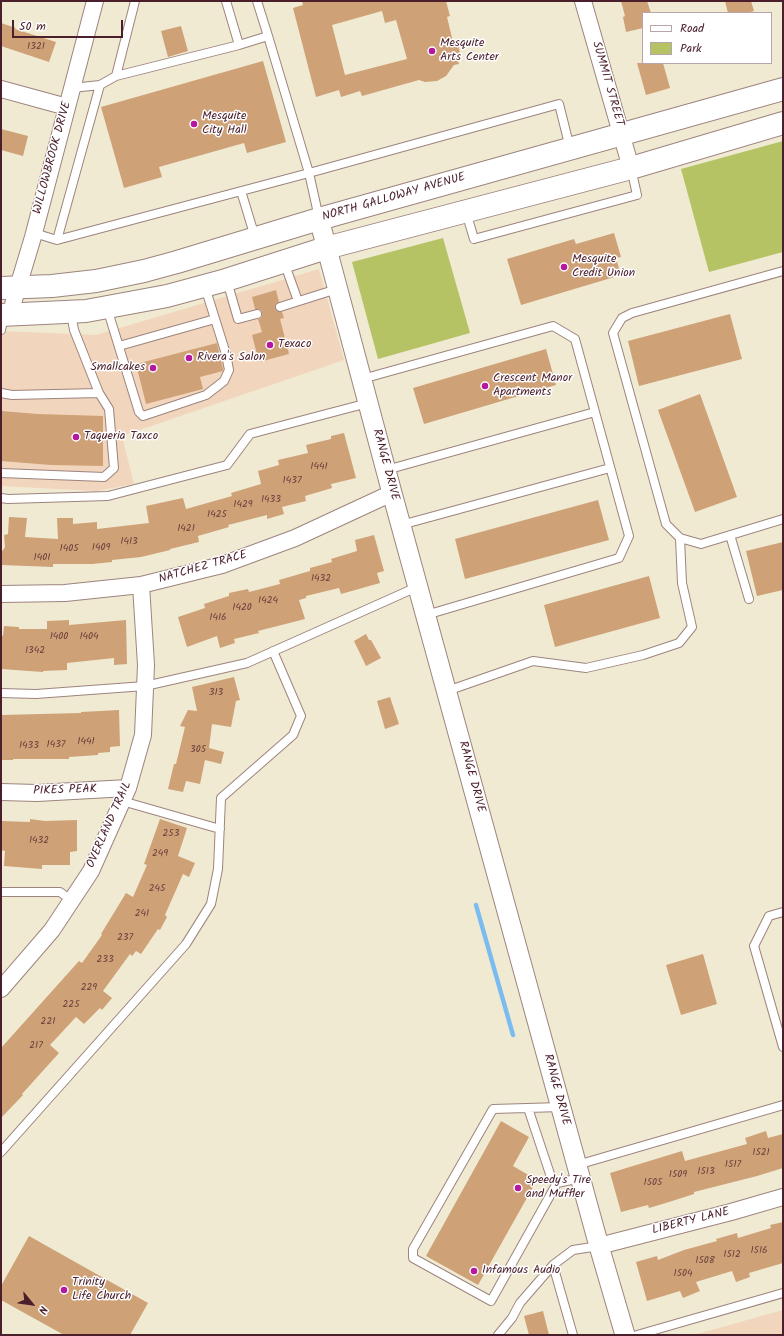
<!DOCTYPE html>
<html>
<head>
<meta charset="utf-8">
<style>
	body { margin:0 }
	#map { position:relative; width:784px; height:1336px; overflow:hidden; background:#f0ead2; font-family:Kalam,sans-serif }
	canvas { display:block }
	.frame { position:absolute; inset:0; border:2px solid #4a1f2b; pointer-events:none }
	.legend { position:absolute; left:642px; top:12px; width:130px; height:52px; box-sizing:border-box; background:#fff; border:1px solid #b7a5aa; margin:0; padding:5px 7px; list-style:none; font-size:12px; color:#4a1f2b }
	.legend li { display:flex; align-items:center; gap:8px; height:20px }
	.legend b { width:20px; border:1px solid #b7a5aa }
	.north { position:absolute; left:12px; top:1284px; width:40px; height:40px; -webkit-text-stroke:3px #fff; paint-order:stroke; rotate:119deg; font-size:11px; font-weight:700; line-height:16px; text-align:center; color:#4a1f2b }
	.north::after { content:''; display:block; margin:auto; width:14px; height:18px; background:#4a1f2b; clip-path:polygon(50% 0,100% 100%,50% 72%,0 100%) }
	.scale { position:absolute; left:12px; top:20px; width:111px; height:18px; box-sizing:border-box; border:2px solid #4a1f2b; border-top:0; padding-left:5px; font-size:12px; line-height:14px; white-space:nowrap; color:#4a1f2b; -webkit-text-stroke:3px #fff; paint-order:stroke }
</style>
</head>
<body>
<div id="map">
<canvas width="784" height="1336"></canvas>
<div class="frame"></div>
<ul class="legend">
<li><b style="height:5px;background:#fff"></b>Road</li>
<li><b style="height:11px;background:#b5c365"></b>Park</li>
</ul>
<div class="north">N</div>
<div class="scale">50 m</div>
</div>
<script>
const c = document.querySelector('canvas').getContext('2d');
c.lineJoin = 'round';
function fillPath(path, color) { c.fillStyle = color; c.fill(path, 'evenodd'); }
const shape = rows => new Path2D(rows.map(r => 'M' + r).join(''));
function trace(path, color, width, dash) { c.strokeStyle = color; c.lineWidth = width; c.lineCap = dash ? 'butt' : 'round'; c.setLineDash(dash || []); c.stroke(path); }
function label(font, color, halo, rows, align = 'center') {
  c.font = font + ' Kalam,sans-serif'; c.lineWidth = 3; c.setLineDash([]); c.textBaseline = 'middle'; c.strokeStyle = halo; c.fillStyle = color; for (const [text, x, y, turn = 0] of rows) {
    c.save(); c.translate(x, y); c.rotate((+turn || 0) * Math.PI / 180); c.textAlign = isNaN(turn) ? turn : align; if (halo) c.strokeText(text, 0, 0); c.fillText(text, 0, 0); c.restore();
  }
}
fillPath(shape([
	[319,269,344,360,122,436,134,484,97,491,1,486,1,331,96,335],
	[783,1310,783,1335,694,1335]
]), '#f2d5bd');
fillPath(shape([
	[783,141,783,252,709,272,681,169],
	[443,238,470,333,378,359,352,262]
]), '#b5c365');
trace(shape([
	[476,905,513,1035]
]), '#7bbcf0', 4.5);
fillPath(shape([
	[302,1,446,1,450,16,447,17,454,46,458,45,461,56,457,57,459,64,454,65,446,76,437,81,425,82,419,80,362,96,360,91,341,97,339,90,316,97,293,8,303,5],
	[382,11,385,23,396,20,407,59,345,75,332,25],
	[621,1,647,1,651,13,643,13,643,28,626,32,623,17,625,16],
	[725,1,751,1,754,11,747,13,728,13],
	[1,23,16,28,15,29,56,42,49,62,1,46],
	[181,26,188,51,168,57,161,31],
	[263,61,286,142,247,153,244,143,159,167,162,177,124,188,101,107],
	[637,63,663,63,670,88,646,95],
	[1,129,28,136,23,156,1,150],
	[614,233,621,257,616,258,621,275,521,305,507,259,574,239,576,244],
	[276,290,279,302,276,304,275,308,277,311,282,312,284,318,280,319,289,354,259,362,252,335,262,332,258,319,261,318,262,313,261,310,255,309,252,297],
	[730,314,742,359,639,386,628,341],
	[217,343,223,369,223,371,200,377,203,389,146,404,136,364],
	[546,349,556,385,424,424,413,388],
	[700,394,737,497,695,512,658,410],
	[1,411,38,414,103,416,103,466,51,465,1,461],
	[344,433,356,478,331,484,332,488,305,496,306,501,282,507,284,514,267,519,267,515,228,525,229,527,198,536,199,542,170,549,170,550,141,557,112,560,112,562,92,564,53,564,53,567,1,565,1,553,5,547,4,535,8,534,9,517,27,518,25,537,58,539,57,518,73,518,73,524,97,522,97,529,149,523,146,506,183,498,186,509,232,496,231,493,261,484,258,471,279,465,278,460,308,453,306,445,331,439,331,436],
	[598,500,609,540,465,579,455,539],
	[374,535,384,571,377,573,380,583,341,594,339,588,306,596,306,598,299,600,305,619,258,631,259,633,234,639,235,643,220,648,217,636,187,647,178,617,205,608,204,604,229,596,229,593,248,589,249,592,280,584,279,580,310,571,310,568,332,562,331,559,357,551,355,540],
	[783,542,783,590,757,596,746,551],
	[649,576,660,618,555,647,544,605],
	[69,620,69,625,126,620,127,664,114,665,114,658,67,663,67,670,43,671,43,672,1,669,1,635,3,636,4,626,19,627,19,629,47,629,47,621],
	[366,634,369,640,371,640,381,658,366,666,354,641],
	[234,677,240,700,236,701,231,727,212,724,209,748,224,752,221,764,205,760,200,784,186,781,183,792,168,789,174,764,176,764,185,727,180,726,188,710,197,711,192,687],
	[390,697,399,724,385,729,377,701],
	[119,710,120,746,110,747,110,752,98,753,98,755,69,757,69,759,13,759,13,760,1,760,1,715,81,713,81,712],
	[30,819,45,821,77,820,77,851,70,852,70,865,42,865,42,869,4,866,5,851,1,850,1,821,30,822],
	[160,819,187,828,178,856,195,863,189,877,183,874,165,915,167,917,160,930,158,929,141,954,136,951,132,956,130,954,103,991,112,998,102,1010,100,1008,84,1024,76,1017,50,1045,59,1053,22,1094,23,1095,1,1118,1,1048,79,961,82,963,102,935,101,934,126,893,133,897,147,865,144,864],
	[703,954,717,1004,681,1015,666,965],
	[501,1121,529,1137,513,1166,537,1180,478,1285,426,1256],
	[766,1131,768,1138,783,1134,783,1168,757,1176,694,1192,694,1194,669,1202,649,1208,648,1205,621,1212,610,1173,682,1151,685,1161,747,1144,745,1138],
	[783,1222,783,1263,749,1273,750,1277,736,1282,732,1271,696,1282,700,1291,683,1298,680,1291,647,1301,636,1262,657,1256,658,1260,684,1250,717,1241,716,1239,737,1233,738,1238,771,1228,770,1225],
	[29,1236,148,1303,130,1335,64,1335,1,1300,1,1286],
	[543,1311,549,1335,529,1335,524,1316]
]), '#cea177');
const service = shape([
	[257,1,268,36],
	[116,76,239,45],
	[72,88,100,85,116,76,135,1],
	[241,191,255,237],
	[466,212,474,239,637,195,631,168],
	[319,218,309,173,559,104,570,148],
	[34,233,57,240,309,173,268,36,239,45,226,1],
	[57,240,100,85],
	[284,262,298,301],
	[783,271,632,313,622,318,613,333,666,524,680,538,701,544,783,519],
	[227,281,238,319,257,314],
	[280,307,337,289],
	[107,308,139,412,143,416,206,395,224,381,229,370,226,354,205,287],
	[1,330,4,316],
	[119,346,215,319],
	[362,379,553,326,575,339,629,536,619,558,426,615],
	[1,393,12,395,99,393,74,330,71,313],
	[386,470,595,412],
	[1,473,104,477,114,468,109,409,99,393],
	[1,498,8,499,108,496,227,465,250,434,368,403],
	[401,525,610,468],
	[730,535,749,599],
	[447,691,533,661,586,668,643,655,679,643,692,627,682,583,680,538],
	[1,693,36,694,145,686,247,663,417,587],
	[122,801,220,829],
	[1,892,60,892,71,900],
	[783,912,769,916,754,946,783,1047],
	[561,1107,493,1109,413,1249,413,1258,491,1301,557,1183,581,1178],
	[528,1108,551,1177,557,1183],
	[1,1152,186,944,211,904,218,869,221,798,293,735,301,716,273,651],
	[577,1165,783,1105],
	[553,1265,573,1335],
	[498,1335,512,1318,520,1303,553,1265,573,1250,599,1246],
	[637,1335,783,1293]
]);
const minor = shape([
	[583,1,631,168],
	[1,89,67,107],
	[11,315,14,300,33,237,95,1],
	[1,594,65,593,141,585,222,565,295,538,392,493],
	[1,792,37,793,128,788],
	[1,989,52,930,91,871,128,788,143,735,146,665,141,585],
	[599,1246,731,1212,783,1197]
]);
const tertiary = shape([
	[319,219,392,493,599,1246,625,1335]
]);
const secondary = shape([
	[1,288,52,286,96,281,144,271,177,262,319,219,783,89],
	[1,315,86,311,167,296,226,280,326,248,631,168,783,123]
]);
trace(service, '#9d847e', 10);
trace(minor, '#9d847e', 18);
trace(tertiary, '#9d847e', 21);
trace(secondary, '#9d847e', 24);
trace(service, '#fff', 8);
trace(minor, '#fff', 16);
trace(tertiary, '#fff', 19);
trace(secondary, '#fff', 22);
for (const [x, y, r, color] of [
	[432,51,4,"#b5179e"],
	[194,124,4,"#b5179e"],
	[564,267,4,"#b5179e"],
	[270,345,4,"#b5179e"],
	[189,358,4,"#b5179e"],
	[153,368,4,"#b5179e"],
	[485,386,4,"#b5179e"],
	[76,437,4,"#b5179e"],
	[518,1188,4,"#b5179e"],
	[474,1271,4,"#b5179e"],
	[64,1290,4,"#b5179e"]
]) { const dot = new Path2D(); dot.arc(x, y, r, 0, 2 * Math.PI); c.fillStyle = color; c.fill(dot); trace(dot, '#fff', 1.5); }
label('10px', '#6b403e', null, [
	["1321",36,47],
	["1441",319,467],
	["1437",292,481],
	["1433",271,500],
	["1429",243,505],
	["1425",217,515],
	["1421",186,529],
	["1413",129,542],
	["1409",101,548],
	["1405",69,549],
	["1401",42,558],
	["1432",321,579],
	["1424",268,601],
	["1420",242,608],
	["1416",218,618],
	["1400",59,637],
	["1404",89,637],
	["1342",35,651],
	["313",216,693],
	["1441",86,742],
	["1437",56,745],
	["1433",29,746],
	["305",198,750],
	["253",171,834],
	["1432",39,841],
	["249",160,854],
	["245",157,889],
	["241",142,914],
	["237",125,938],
	["233",105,960],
	["229",89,988],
	["225",71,1005],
	["221",48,1022],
	["217",36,1046],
	["1521",761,1153],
	["1517",733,1165],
	["1513",706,1172],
	["1509",678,1175],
	["1505",653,1183],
	["1516",759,1251],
	["1512",732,1255],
	["1508",705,1261],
	["1504",683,1274]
]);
label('12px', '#4a1f2b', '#fff', [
	["Mesquite",440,44],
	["Arts Center",440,58],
	["Mesquite",202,117],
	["City Hall",202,131],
	["Mesquite",572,260],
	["Credit Union",572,274],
	["Texaco",278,345],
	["Rivera's Salon",197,358],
	["Smallcakes",145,368,"right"],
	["Crescent Manor",493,379],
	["Apartments",493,393],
	["Taqueria Taxco",84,437],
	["Speedy's Tire",526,1181],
	["and Muffler",526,1195],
	["Infamous Audio",482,1271],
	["Trinity",72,1283],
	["Life Church",72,1297]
], 'left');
label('12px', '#4a1f2b', '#fff', [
	["SUMMIT STREET",607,84,74],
	["WILLOWBROOK DRIVE",53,158,-75],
	["NORTH GALLOWAY AVENUE",394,198,-16],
	["RANGE DRIVE",385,465,75],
	["NATCHEZ TRACE",203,568,-16],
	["RANGE DRIVE",471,777,75],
	["PIKES PEAK",65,791,-2],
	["OVERLAND TRAIL",110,825,-66],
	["RANGE DRIVE",556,1090,75],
	["LIBERTY LANE",691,1222,-14]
]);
</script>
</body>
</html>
